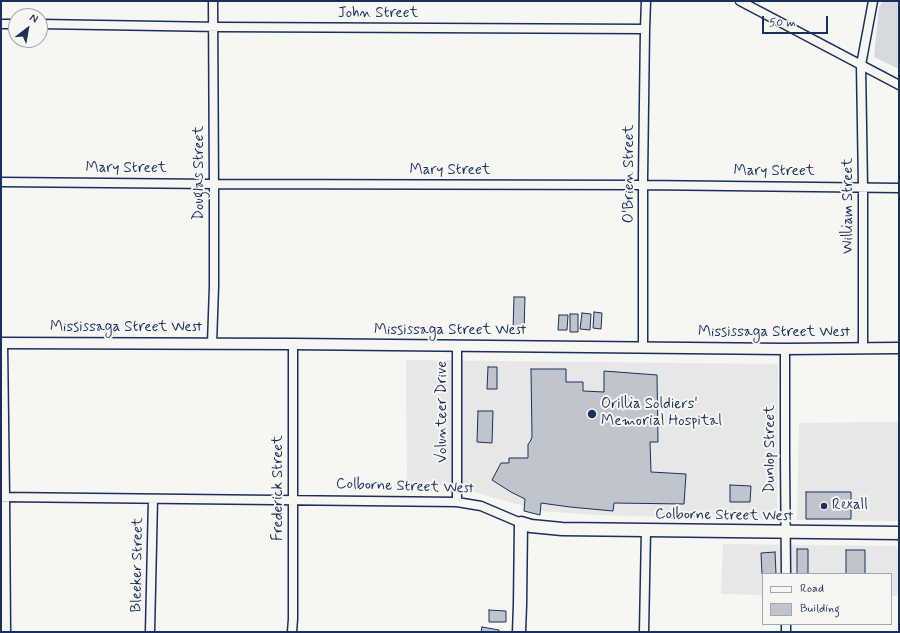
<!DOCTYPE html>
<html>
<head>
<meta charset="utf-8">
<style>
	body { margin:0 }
	#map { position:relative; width:900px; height:633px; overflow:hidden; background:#f6f6f2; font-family:Mynerve,sans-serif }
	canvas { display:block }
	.frame { position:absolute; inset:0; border:2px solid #1b2f5e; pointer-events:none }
	.legend { position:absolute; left:762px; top:573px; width:130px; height:52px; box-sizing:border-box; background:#f6f6f2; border:1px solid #9ea6b7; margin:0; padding:5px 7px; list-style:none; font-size:12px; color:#1b2f5e }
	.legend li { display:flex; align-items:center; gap:8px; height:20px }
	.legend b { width:20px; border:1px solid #9ea6b7 }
	.north { position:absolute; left:8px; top:8px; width:40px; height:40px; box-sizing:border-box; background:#f6f6f2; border:1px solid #9ea6b7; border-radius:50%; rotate:31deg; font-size:11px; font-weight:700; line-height:16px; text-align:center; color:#1b2f5e }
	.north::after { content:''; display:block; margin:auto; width:14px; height:18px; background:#1b2f5e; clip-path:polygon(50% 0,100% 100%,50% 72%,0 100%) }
	.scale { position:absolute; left:762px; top:16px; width:66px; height:18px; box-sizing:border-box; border:2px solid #1b2f5e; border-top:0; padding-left:5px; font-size:12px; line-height:14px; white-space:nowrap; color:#1b2f5e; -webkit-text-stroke:3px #f6f6f2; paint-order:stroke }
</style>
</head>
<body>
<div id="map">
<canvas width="900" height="633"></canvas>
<div class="frame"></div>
<ul class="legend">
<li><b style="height:5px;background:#f6f6f2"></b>Road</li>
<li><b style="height:11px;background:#c0c4cd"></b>Building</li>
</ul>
<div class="north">N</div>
<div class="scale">50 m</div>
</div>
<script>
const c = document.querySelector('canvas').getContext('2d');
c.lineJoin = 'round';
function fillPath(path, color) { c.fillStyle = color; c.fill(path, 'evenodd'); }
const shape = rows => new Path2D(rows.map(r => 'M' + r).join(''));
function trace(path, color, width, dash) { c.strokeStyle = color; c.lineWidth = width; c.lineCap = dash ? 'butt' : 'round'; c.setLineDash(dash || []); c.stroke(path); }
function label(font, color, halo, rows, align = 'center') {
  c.font = font + ' Mynerve,sans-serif'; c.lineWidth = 4; c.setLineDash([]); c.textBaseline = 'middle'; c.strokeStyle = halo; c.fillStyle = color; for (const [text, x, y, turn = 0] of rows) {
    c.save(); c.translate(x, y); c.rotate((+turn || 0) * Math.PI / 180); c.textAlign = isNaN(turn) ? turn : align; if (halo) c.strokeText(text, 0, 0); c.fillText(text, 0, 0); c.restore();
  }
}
fillPath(shape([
	[406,360,778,364,777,520,597,515,541,511,450,485,407,487],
	[899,422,899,521,797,520,799,423],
	[723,544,899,546,899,596,891,596,891,574,763,574,763,595,721,594]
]), '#e6e7e7');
fillPath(shape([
	[883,1,899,1,899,69,874,57,879,7]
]), '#d6d9dd');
const building = shape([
	[514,297,525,297,524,331,513,331,514,297],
	[594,312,602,313,601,329,593,328,594,312],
	[582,313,591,314,590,330,580,329,582,313],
	[570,314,578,314,578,332,570,332,570,314],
	[559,315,568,315,567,330,558,330,559,315],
	[488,367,497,367,497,389,487,389,488,367],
	[531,369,566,369,566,382,583,382,583,391,604,392,604,371,657,375,658,442,650,442,651,472,686,474,684,504,614,503,613,511,570,507,541,503,540,515,524,511,525,499,511,492,492,480,501,463,509,463,509,458,528,458,528,444,530,442,532,437,531,369],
	[478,411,493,411,492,443,477,442,478,411],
	[730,485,751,486,750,502,730,502,730,485],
	[806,492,851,492,851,519,806,519,806,492],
	[797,549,808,549,808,574,797,574,797,549],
	[846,550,865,550,865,574,846,574,846,550],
	[775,552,776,574,762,574,761,553,775,552],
	[489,610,506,611,506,622,489,622,489,610],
	[482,627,499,630,499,632,481,632,482,627]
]);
fillPath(building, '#c0c4cd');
trace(building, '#1b2f5e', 1);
const minor = shape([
	[740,1,899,85],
	[1,24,16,24],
	[40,24,220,27,645,29],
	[1,182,214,184,643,185,899,188],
	[3,343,5,497,6,632],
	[212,344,214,286,214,194,213,1],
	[457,346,457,502],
	[643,348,643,178,645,29,646,1],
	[863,348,863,187,861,65,873,1],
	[785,349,785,458,786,574],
	[1,497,457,502,481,506,521,523],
	[150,632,153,499],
	[292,632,293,619,293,344],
	[644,632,646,530],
	[786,632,786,624]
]);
const tertiary = shape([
	[1,343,293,344,785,349,899,348]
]);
const secondary = shape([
	[519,632,520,605,521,523,531,526,562,529,899,533]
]);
trace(minor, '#1b2f5e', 11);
trace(tertiary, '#1b2f5e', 13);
trace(secondary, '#1b2f5e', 15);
trace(minor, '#f6f6f2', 8);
trace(tertiary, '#f6f6f2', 10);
trace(secondary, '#f6f6f2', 12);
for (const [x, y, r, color] of [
	[592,414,5,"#1b2f5e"],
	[824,506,4,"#1b2f5e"]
]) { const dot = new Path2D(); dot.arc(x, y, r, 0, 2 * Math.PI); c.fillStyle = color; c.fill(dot); trace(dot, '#f6f6f2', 1.5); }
label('15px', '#1b2f5e', '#f6f6f2', [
	["John Street",378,14],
	["Mary Street",126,169],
	["Mary Street",450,171],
	["Mary Street",774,172],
	["Douglas Street",200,173,-90],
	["O'Brien Street",630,174,-90],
	["William Street",849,206,-90],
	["Mississaga Street West",126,328],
	["Mississaga Street West",450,331],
	["Mississaga Street West",774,333],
	["Volunteer Drive",443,412,-90],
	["Dunlop Street",771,449,-90],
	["Colborne Street West",405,487,2],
	["Frederick Street",279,488,-90],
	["Colborne Street West",724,516,1],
	["Bleeker Street",138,565,-89]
]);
label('15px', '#1b2f5e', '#f6f6f2', [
	["Orillia Soldiers'",601,405],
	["Memorial Hospital",601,422],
	["Rexall",832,506]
], 'left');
</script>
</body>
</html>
